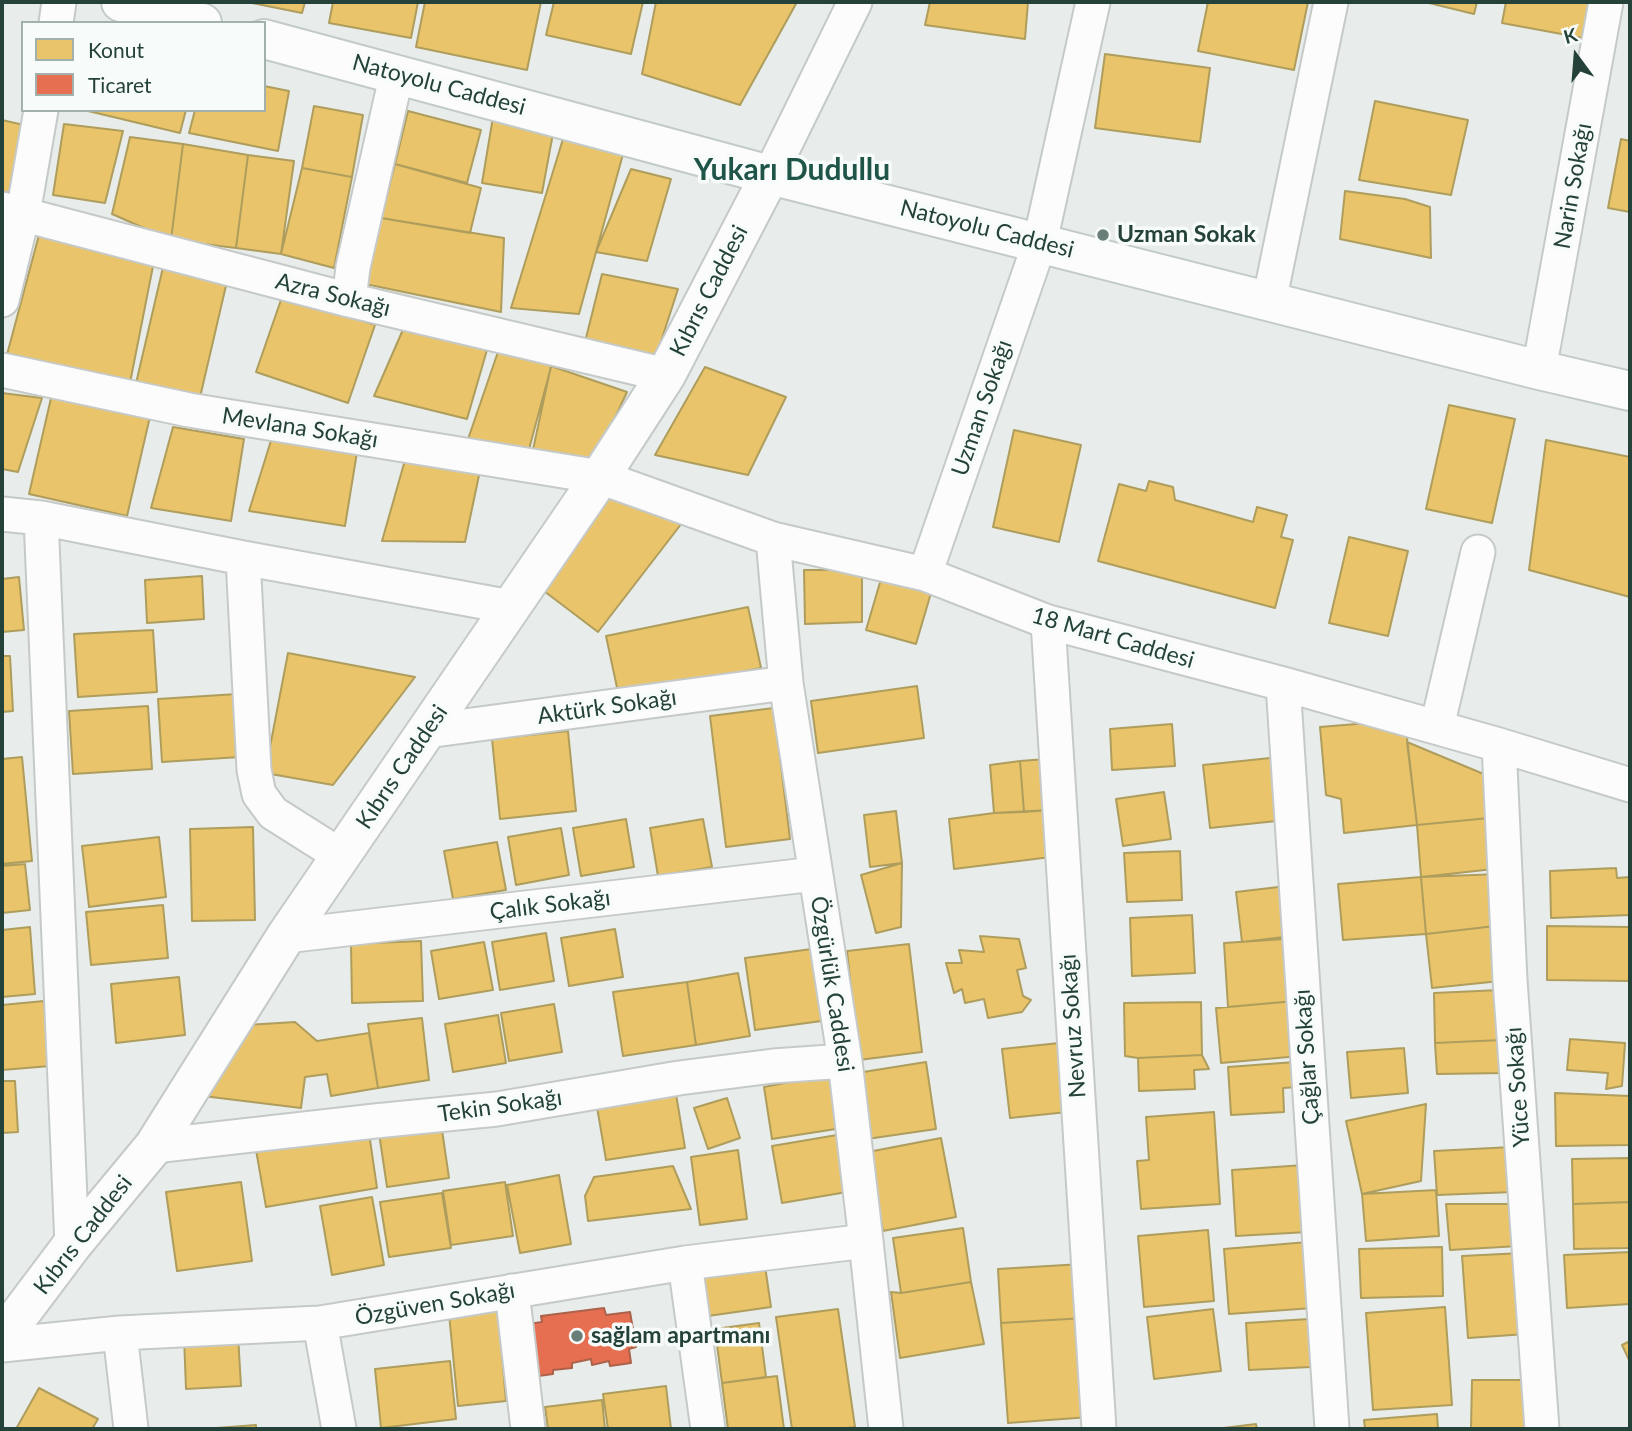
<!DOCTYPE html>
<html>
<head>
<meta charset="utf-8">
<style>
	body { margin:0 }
	#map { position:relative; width:1632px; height:1431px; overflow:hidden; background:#e8edeb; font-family:Lato,sans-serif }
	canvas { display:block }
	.frame { position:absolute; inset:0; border:4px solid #24423a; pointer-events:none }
	.legend { position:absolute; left:21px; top:21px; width:245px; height:91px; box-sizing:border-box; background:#f7fbf9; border:2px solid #a3b1ad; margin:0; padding:9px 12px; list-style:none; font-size:21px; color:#24423a }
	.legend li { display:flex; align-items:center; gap:14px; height:35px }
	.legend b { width:35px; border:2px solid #a3b1ad }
	.north { position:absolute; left:1541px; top:21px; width:70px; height:70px; -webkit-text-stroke:5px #f7fbf9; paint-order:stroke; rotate:344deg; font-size:19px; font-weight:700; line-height:28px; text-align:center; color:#24423a }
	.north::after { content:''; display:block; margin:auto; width:24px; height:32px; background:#24423a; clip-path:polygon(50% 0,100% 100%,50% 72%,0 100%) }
</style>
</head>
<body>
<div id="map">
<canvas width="1632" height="1431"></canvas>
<div class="frame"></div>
<ul class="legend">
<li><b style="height:19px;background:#e9c46a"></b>Konut</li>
<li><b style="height:19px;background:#e76f51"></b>Ticaret</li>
</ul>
<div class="north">K</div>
</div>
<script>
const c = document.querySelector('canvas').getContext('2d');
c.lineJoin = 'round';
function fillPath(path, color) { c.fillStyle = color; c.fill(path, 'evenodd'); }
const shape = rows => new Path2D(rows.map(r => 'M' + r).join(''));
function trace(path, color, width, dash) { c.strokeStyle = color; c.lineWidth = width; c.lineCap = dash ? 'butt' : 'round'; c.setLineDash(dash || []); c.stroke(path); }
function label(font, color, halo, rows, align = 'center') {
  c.font = font + ' Lato,sans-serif'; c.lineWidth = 7; c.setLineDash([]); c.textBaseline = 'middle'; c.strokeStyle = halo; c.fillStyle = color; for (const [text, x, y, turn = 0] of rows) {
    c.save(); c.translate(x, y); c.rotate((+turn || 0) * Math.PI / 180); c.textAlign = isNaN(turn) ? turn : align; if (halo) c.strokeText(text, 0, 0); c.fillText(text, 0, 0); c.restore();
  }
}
const homes = shape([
	[247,2,305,2,302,13,247,2],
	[333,2,418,2,411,38,329,23,333,2],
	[425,2,541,2,527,70,416,47,425,2],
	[554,2,643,2,631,54,546,35,554,2],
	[656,2,797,2,740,105,642,74,656,2],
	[930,2,1028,2,1025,39,925,25,930,2],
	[1208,2,1308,2,1294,70,1198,51,1208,2],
	[1425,2,1477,2,1474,14,1425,2],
	[1506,2,1590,2,1583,38,1502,23,1506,2],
	[1105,54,1210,68,1200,142,1095,128,1105,54],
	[264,86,289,91,278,151,189,133,195,110,264,110,264,86],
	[1375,101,1468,120,1451,195,1359,180,1375,101],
	[314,106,363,115,352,177,302,168,314,106],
	[84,110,186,110,180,133,84,110],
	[408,111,481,130,467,183,395,164,408,111],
	[493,117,554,128,542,193,482,183,493,117],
	[2,120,28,126,15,199,2,197,2,120],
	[64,124,123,131,105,203,53,195,64,124],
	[567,126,628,136,579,314,511,308,567,126],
	[130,137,183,144,171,240,112,214,130,137],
	[1621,139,1630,141,1630,212,1608,208,1621,139],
	[183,144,248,155,236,248,171,240,183,144],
	[248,155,294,161,281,254,236,248,248,155],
	[395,164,481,188,470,233,381,218,395,164],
	[302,168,352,177,334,268,281,254,302,168],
	[631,169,671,179,647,261,596,252,631,169],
	[1345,191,1405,199,1430,207,1431,258,1340,239,1345,191],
	[381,218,504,238,501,312,365,284,381,218],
	[39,235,155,256,129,388,5,362,39,235],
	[164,263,228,277,198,406,134,392,164,263],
	[602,274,678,289,656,357,585,342,602,274],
	[283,294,375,325,348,403,256,372,283,294],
	[405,325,489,343,467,419,374,396,405,325],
	[500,346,554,356,528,453,467,442,500,346],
	[551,366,627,392,591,469,531,459,551,366],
	[705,367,786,397,748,475,655,455,705,367],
	[54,385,152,408,127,516,29,494,54,385],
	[2,393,42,398,18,472,2,469,2,393],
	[1449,405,1515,419,1492,523,1426,509,1449,405],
	[173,427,244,439,231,521,151,508,173,427],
	[1014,430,1081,445,1059,542,993,527,1014,430],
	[274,431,358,446,345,526,249,511,274,431],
	[1546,440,1630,457,1630,597,1529,570,1546,440],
	[407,453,482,461,465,542,382,541,407,453],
	[1149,481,1173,487,1175,500,1253,522,1257,507,1287,515,1281,537,1293,540,1275,608,1098,561,1119,484,1146,491,1149,481],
	[613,494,682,523,598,632,540,588,613,494],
	[1349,537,1408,551,1388,636,1329,623,1349,537],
	[804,570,853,570,862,576,862,622,805,624,804,570],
	[202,576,204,619,147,623,145,580,202,576],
	[19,577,24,630,2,632,2,579,19,577],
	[881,579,931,593,916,644,866,630,881,579],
	[748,607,761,668,619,697,606,636,748,607],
	[153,630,157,692,78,697,74,634,153,630],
	[288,653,415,677,333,785,265,773,288,653],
	[2,656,10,656,13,711,2,712,2,656],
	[917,686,924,738,818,753,811,701,917,686],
	[237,694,240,757,162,762,158,699,237,694],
	[148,706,152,769,73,774,69,711,148,706],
	[774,708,790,839,726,847,710,716,774,708],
	[1405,720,1417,825,1344,833,1341,799,1326,795,1320,727,1405,720],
	[1172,724,1175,766,1112,770,1110,729,1172,724],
	[568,731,576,811,500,819,492,739,568,731],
	[1407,742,1486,775,1489,818,1417,825,1407,742],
	[22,757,32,861,2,864,2,759,22,757],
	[1280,757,1286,820,1210,828,1203,765,1280,757],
	[1046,759,1050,810,1024,812,1020,761,1046,759],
	[1020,761,1024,812,994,813,990,765,1020,761],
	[1164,792,1171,839,1123,846,1116,799,1164,792],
	[1050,810,1051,857,954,869,949,819,994,813,1050,810],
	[896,811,902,863,870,867,864,815,896,811],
	[1489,818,1494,869,1421,877,1417,825,1489,818],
	[626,819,634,867,581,876,573,828,626,819],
	[703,819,712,867,658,876,650,828,703,819],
	[253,827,255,920,192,921,190,829,253,827],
	[561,828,569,875,516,885,508,837,561,828],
	[159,837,166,897,89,907,82,846,159,837],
	[497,842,506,890,453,899,444,851,497,842],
	[1180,851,1182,900,1127,902,1124,853,1180,851],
	[902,863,901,927,876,933,861,875,902,863],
	[25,864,30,910,2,913,2,866,25,864],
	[1616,868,1617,878,1630,877,1630,915,1551,918,1550,871,1616,868],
	[1500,874,1504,925,1426,934,1421,877,1500,874],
	[1421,877,1426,934,1343,940,1338,884,1421,877],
	[1287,886,1293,936,1242,942,1236,892,1287,886],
	[163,905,168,958,91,965,86,912,163,905],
	[1192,915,1195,973,1132,976,1130,918,1192,915],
	[1504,925,1510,980,1432,988,1426,934,1504,925],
	[1547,926,1630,927,1630,981,1547,980,1547,926],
	[30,927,35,994,2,997,2,930,30,927],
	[615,929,623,977,569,986,561,938,615,929],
	[546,933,554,981,500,990,492,942,546,933],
	[980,936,1019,939,1026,968,1017,970,1023,996,1031,1000,1022,1012,988,1018,984,999,965,1003,962,989,954,993,946,963,962,963,959,950,984,952,980,936],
	[1285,939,1295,1001,1228,1007,1224,943,1285,939],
	[421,941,423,1001,352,1003,351,944,421,941],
	[484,942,493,990,439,999,431,951,484,942],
	[909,944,922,1052,859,1060,847,951,909,944],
	[819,948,829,1020,755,1030,745,958,819,948],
	[738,973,750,1036,696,1045,687,982,738,973],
	[179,977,185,1035,116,1043,111,984,179,977],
	[687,982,696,1045,623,1056,613,992,687,982],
	[1500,990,1502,1040,1435,1043,1434,993,1500,990],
	[44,1001,50,1066,2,1070,2,1005,44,1001],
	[1295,1001,1300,1056,1221,1063,1216,1008,1295,1001],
	[1201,1002,1202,1055,1138,1058,1125,1056,1124,1003,1201,1002],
	[554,1004,562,1052,509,1061,501,1013,554,1004],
	[498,1015,506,1063,453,1072,445,1024,498,1015],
	[422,1018,429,1080,378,1088,368,1024,422,1018],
	[295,1022,317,1041,369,1033,378,1088,331,1096,327,1074,305,1077,301,1108,203,1096,247,1025,295,1022],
	[1570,1039,1625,1043,1622,1086,1606,1089,1608,1073,1567,1070,1570,1039],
	[1502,1040,1506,1073,1437,1074,1435,1043,1502,1040],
	[1069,1042,1077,1111,1010,1118,1002,1049,1069,1042],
	[1404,1048,1408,1093,1351,1098,1347,1052,1404,1048],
	[1202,1055,1209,1069,1194,1070,1195,1089,1139,1091,1138,1058,1202,1055],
	[926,1062,936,1129,867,1139,857,1073,926,1062],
	[1295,1062,1297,1087,1283,1088,1284,1112,1231,1115,1228,1067,1295,1062],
	[831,1074,842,1128,772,1139,764,1087,831,1074],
	[2,1081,15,1081,18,1132,2,1133,2,1081],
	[1555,1093,1630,1096,1630,1145,1556,1146,1555,1093],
	[676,1094,685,1148,606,1160,597,1107,676,1094],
	[727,1098,740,1138,708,1149,694,1108,727,1098],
	[1426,1104,1421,1181,1362,1194,1346,1121,1426,1104],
	[1214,1112,1220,1204,1141,1209,1137,1161,1149,1160,1146,1117,1214,1112],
	[441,1123,449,1178,387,1187,379,1133,441,1123],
	[369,1133,377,1188,266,1207,256,1150,369,1133],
	[837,1135,847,1192,782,1203,772,1146,837,1135],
	[941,1138,956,1217,883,1231,868,1152,941,1138],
	[1512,1147,1514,1192,1437,1195,1434,1151,1512,1147],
	[738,1150,747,1219,700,1225,691,1157,738,1150],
	[1630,1158,1630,1202,1573,1204,1572,1159,1630,1158],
	[1304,1165,1308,1232,1236,1236,1232,1170,1304,1165],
	[673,1166,691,1209,588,1221,585,1196,594,1177,673,1166],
	[559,1175,571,1244,520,1253,507,1185,559,1175],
	[241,1182,252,1261,177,1271,166,1192,241,1182],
	[505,1182,513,1236,451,1245,443,1191,505,1182],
	[1436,1190,1439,1236,1366,1241,1362,1194,1436,1190],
	[442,1193,451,1248,389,1257,380,1202,442,1193],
	[372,1197,384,1265,332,1275,320,1206,372,1197],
	[1630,1202,1630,1248,1574,1249,1573,1204,1630,1202],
	[1446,1204,1514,1204,1519,1246,1450,1250,1446,1204],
	[963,1228,971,1282,901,1293,893,1238,963,1228],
	[1208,1230,1214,1301,1144,1307,1138,1236,1208,1230],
	[1308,1242,1313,1308,1229,1314,1224,1249,1308,1242],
	[1442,1247,1443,1296,1361,1298,1359,1249,1442,1247],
	[1630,1252,1630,1304,1567,1308,1564,1255,1630,1252],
	[1522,1253,1527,1334,1468,1338,1462,1256,1522,1253],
	[764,1259,771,1307,708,1316,701,1268,764,1259],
	[1082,1264,1085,1318,1001,1323,998,1269,1082,1264],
	[971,1282,984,1344,900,1358,891,1292,901,1293,971,1282],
	[1445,1307,1452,1405,1373,1410,1366,1313,1445,1307],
	[498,1309,506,1401,458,1406,449,1314,498,1309],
	[838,1309,855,1427,839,1429,792,1429,776,1317,838,1309],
	[1213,1309,1221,1371,1154,1379,1147,1317,1213,1309],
	[1085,1318,1090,1417,1008,1423,1001,1323,1085,1318],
	[1309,1319,1311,1367,1249,1370,1246,1323,1309,1319],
	[759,1323,766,1377,722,1383,715,1329,759,1323],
	[238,1335,241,1386,186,1389,184,1337,238,1335],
	[1630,1341,1630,1362,1622,1345,1630,1341],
	[450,1361,456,1419,381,1428,375,1369,450,1361],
	[777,1376,784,1429,728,1429,722,1383,777,1376],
	[1472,1380,1536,1380,1536,1429,1471,1429,1472,1380],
	[666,1386,671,1429,608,1429,603,1394,666,1386],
	[39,1388,98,1419,92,1429,16,1429,39,1388],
	[602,1400,605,1429,548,1429,545,1407,602,1400],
	[1437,1414,1438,1429,1365,1429,1364,1420,1437,1414],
	[1256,1424,1257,1429,1215,1429,1256,1424],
	[256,1425,256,1429,203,1429,256,1425]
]);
fillPath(homes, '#e9c46a');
trace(homes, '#ae9d5c', 2);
const shops = shape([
	[604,1308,606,1315,630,1312,636,1347,629,1349,631,1363,610,1366,609,1361,592,1365,591,1359,572,1363,572,1368,553,1370,553,1374,531,1377,520,1325,542,1322,541,1316,604,1308]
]);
fillPath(shops, '#e76f51');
trace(shops, '#ac624a', 2);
const minor = shape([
	[56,23,59,2],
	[770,175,855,2],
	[2,209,349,300,666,375],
	[2,300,23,214,41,110],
	[349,300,353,267,397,73],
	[1269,302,1331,2],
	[2,370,189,410,600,477,773,539,925,574,1048,622,1283,684,1499,745,1630,785],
	[1539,370,1606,2],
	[2,514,41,518,243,558,511,607],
	[41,518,72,1245],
	[773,539,786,683,845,1061,866,1241,886,1429],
	[243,558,254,770,259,794,273,813,341,856],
	[925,574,1040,242,1093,2],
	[1048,622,1099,1429],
	[1283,684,1332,1429],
	[1437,727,1478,552],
	[427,731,786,683],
	[1499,745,1510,980,1542,1429],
	[286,936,815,874],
	[154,1146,375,1121,497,1109,679,1078,773,1066,845,1061],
	[685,1263,708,1429],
	[512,1291,528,1429],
	[320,1323,339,1429],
	[120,1333,131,1429],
	[2,1345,120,1333,320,1323,685,1263,866,1241]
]);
const tertiary = shape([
	[2,1338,72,1245,154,1146,286,936,600,477,666,375,770,175]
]);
const secondary = shape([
	[121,2,202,23],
	[264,39,770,175,1539,370,1630,391]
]);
trace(minor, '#c5cac8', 37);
trace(tertiary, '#c5cac8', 42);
trace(secondary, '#c3cbc8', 42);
trace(minor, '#fcfcfc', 33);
trace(tertiary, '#fcfcfc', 38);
trace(secondary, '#fcfcfc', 38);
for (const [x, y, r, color] of [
	[1103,235,7,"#697e78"],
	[577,1336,7,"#697e78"]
]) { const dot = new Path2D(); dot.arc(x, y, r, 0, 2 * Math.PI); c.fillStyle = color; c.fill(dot); trace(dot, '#f7fbf9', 2.5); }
label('23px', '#24423a', '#f7fbf9', [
	["Natoyolu Caddesi",439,85,15],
	["Narin Sokağı",1573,186,-80],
	["Natoyolu Caddesi",987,229,14],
	["Kıbrıs Caddesi",709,291,-63],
	["Azra Sokağı",333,295,14],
	["Uzman Sokağı",982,408,-71],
	["Mevlana Sokağı",300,428,9],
	["18 Mart Caddesi",1113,638,16],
	["Aktürk Sokağı",607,707,-8],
	["Kıbrıs Caddesi",402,767,-56],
	["Çalık Sokağı",550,905,-7],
	["Özgürlük Caddesi",832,984,81],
	["Nevruz Sokağı",1073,1026,-94],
	["Çağlar Sokağı",1307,1057,-94],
	["Yüce Sokağı",1518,1087,-94],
	["Tekin Sokağı",500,1106,-8],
	["Kıbrıs Caddesi",83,1235,-52],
	["Özgüven Sokağı",435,1304,-10]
]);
label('bold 23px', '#24423a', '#f7fbf9', [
	["Uzman Sokak",1117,235],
	["sağlam apartmanı",591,1336]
], 'left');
label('bold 30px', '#1f5548', '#f7fbf9', [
	["Yukarı Dudullu",792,170]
]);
</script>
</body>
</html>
